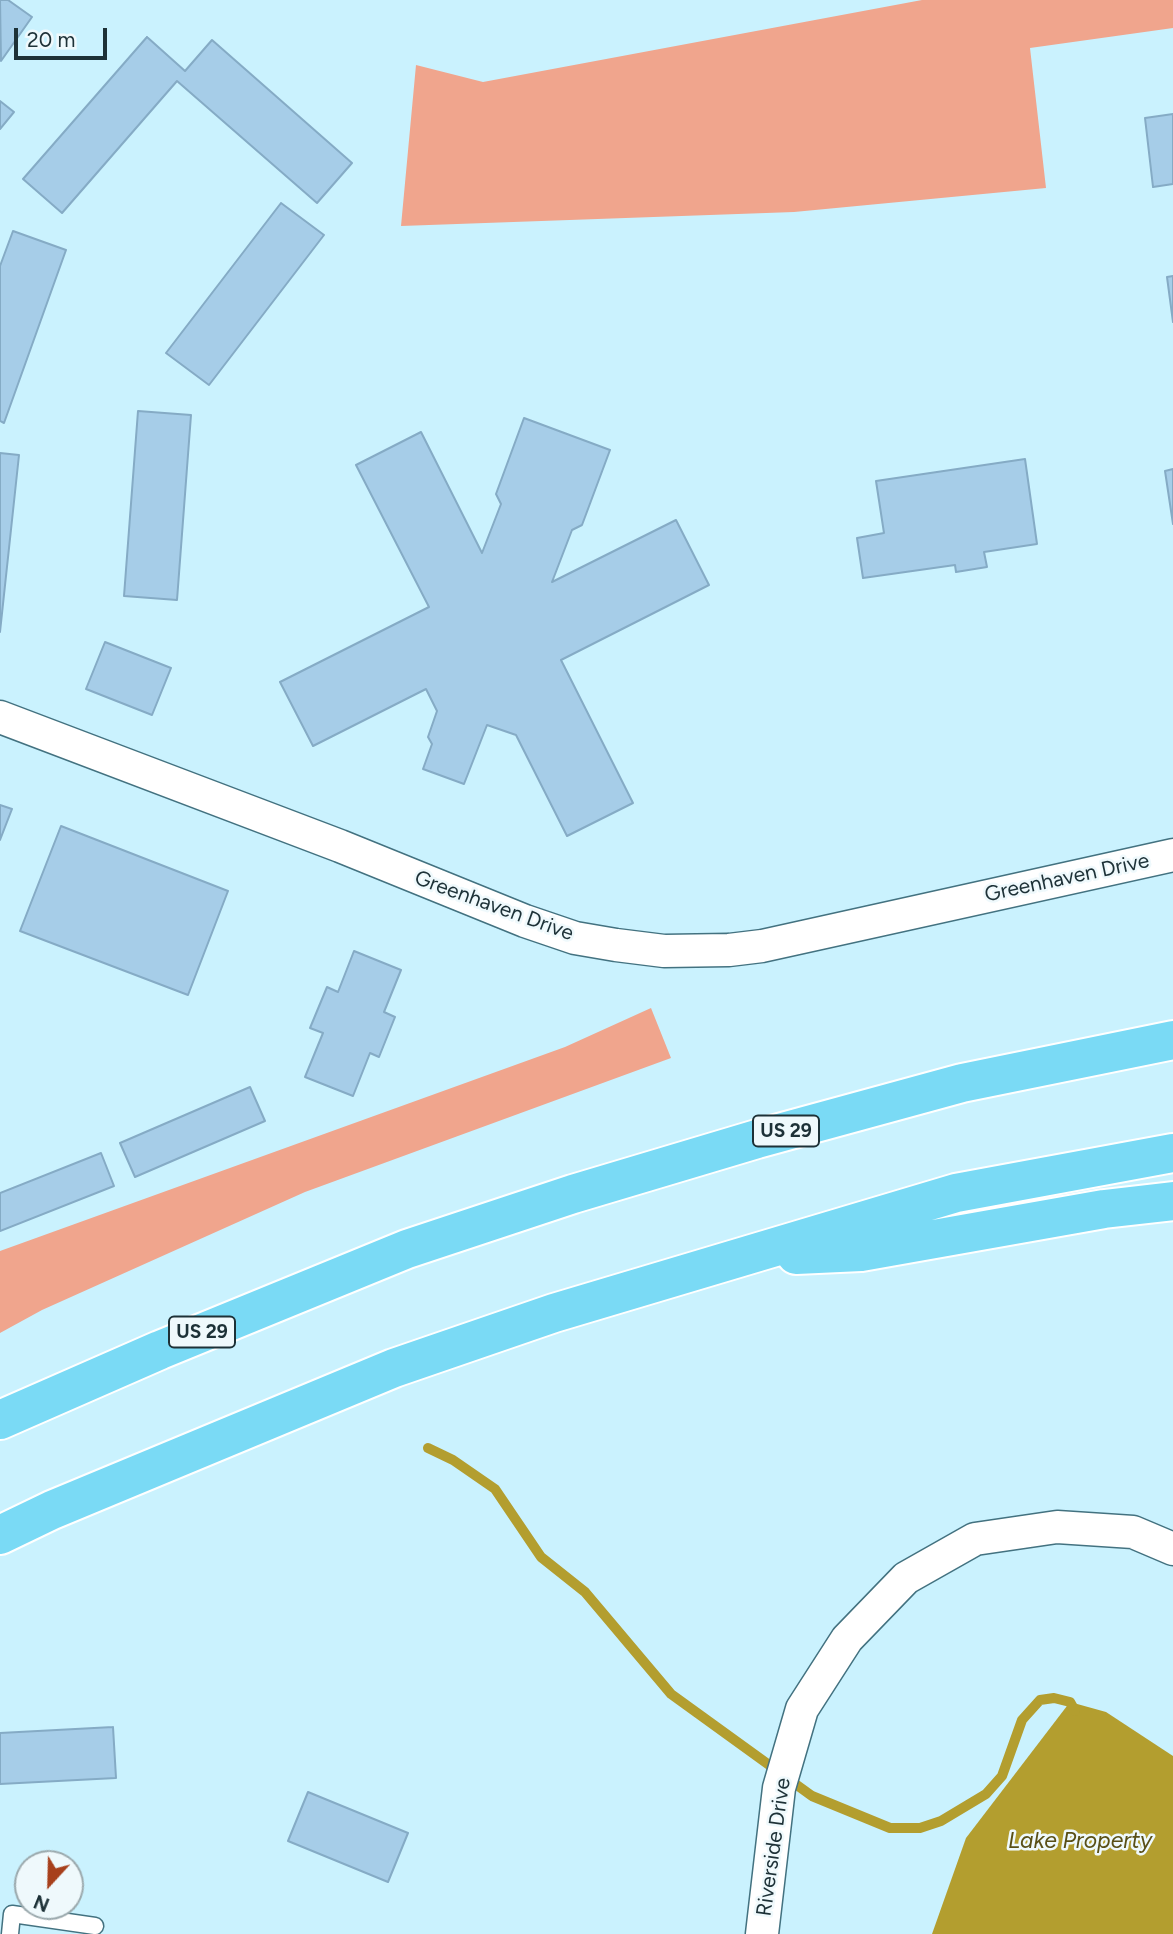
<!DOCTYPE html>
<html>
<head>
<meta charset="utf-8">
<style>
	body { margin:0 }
	#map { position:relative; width:1173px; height:1934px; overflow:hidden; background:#caf2fe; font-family:Figtree,sans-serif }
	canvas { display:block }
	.north { position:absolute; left:14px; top:1850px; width:70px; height:70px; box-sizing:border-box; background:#eff9fc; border:2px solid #9ba9ad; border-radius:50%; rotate:202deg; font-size:19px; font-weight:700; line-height:28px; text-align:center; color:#1d3137 }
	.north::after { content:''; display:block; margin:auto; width:24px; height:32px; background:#a7401c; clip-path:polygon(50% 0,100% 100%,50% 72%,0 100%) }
	.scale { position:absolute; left:14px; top:28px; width:93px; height:32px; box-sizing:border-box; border:4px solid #1d3137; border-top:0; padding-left:9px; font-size:21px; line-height:24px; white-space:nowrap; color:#1d3137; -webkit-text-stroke:5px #eff9fc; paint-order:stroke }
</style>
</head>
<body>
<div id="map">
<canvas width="1173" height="1934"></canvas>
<div class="north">N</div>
<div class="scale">20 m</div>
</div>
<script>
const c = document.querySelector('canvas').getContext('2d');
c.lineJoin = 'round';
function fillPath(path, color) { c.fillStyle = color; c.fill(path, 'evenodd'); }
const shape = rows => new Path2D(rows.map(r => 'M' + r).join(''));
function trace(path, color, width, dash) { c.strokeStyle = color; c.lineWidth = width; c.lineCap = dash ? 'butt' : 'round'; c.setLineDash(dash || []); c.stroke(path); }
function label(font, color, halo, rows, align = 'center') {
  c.font = font + ' Figtree,sans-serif'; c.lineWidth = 5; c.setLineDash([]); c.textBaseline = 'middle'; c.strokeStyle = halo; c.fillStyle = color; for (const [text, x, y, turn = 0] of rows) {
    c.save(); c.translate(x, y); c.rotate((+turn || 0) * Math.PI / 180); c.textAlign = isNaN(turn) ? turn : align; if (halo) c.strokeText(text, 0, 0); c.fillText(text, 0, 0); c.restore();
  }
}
fillPath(shape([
	[922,0,1173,0,1173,28,1030,48,1046,188,794,212,401,226,416,65,483,82],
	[651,1008,671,1058,305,1192,42,1310,0,1333,0,1251,565,1047]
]), '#f0a58d');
fillPath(shape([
	[1070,1702,1106,1712,1173,1756,1173,1934,932,1934,966,1838]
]), '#b39e2f');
trace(shape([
	[428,1448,453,1460,495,1489,541,1557,585,1592,671,1694,812,1796,890,1828,920,1828,941,1821,986,1794,1002,1776,1022,1720,1040,1700,1054,1698,1070,1702,1075,1711]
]), '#b39e2f', 10);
const building = shape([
	[0,0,8,0,32,17,1,61,0,0],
	[147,37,185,71,212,40,352,163,317,203,177,81,62,213,23,179,147,37],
	[0,101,14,112,0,129,0,101],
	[1173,114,1173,184,1153,187,1145,118,1173,114],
	[281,203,324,235,209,385,166,353,281,203],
	[13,231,66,250,4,423,0,421,0,266,13,231],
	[1173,276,1173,322,1167,277,1173,276],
	[138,411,191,415,177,600,124,596,138,411],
	[524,418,610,450,582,525,572,530,552,582,676,520,709,585,561,660,633,803,567,836,516,735,487,725,464,784,423,769,432,744,428,737,437,711,426,689,313,746,280,682,429,607,356,465,421,432,482,553,501,504,496,494,524,418],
	[0,453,19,455,0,632,0,453],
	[1025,459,1037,544,984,552,987,567,956,572,955,565,863,578,857,538,884,533,876,481,1025,459],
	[1173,469,1173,524,1165,471,1173,469],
	[105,642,171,668,152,715,86,689,105,642],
	[0,805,12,809,0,840,0,805],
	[61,826,228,891,188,995,20,931,61,826],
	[354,951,401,970,384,1012,395,1017,379,1057,370,1053,353,1096,305,1077,323,1033,310,1028,327,987,338,992,354,951],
	[250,1087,265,1121,135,1177,120,1143,250,1087],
	[101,1153,114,1186,0,1231,0,1193,101,1153],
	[113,1727,116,1778,0,1784,0,1733,113,1727],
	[308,1792,408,1833,388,1882,288,1841,308,1792]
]);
fillPath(building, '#a6cde8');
trace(building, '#85abc5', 2);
const service = shape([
	[10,1934,12,1914,95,1926]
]);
const minor = shape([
	[0,717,340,846,525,921,575,938,616,945,664,951,729,950,762,946,1173,855],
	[762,1934,779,1788,802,1709,847,1639,906,1578,975,1539,1057,1527,1133,1532,1173,1549]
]);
const motorway = shape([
	[796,1255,861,1252,1104,1209,1173,1201],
	[0,1420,160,1350,407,1249,573,1194,757,1139,962,1083,1173,1040],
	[0,1535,52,1510,394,1368,554,1313,956,1193,1173,1153]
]);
trace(service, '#437280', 19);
trace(minor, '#437280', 35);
trace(motorway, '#fff', 42);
trace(service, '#fff', 16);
trace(minor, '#fff', 32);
trace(motorway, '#7adaf5', 38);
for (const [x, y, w] of [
	[786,1131,66],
	[202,1332,66]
]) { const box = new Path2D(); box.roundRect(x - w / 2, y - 15.5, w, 31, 5); c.fillStyle = '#eff9fc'; c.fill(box); trace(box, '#1d3137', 2); }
label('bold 19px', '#1d3137', null, [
	["US 29",786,1131],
	["US 29",202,1332]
]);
label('21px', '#1d3137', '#eff9fc', [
	["Greenhaven Drive",1067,878,-12],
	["Greenhaven Drive",494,906,20],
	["Riverside Drive",774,1847,-82]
]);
label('italic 23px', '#594f16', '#eff9fc', [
	["Lake Property",1080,1841]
]);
</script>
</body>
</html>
